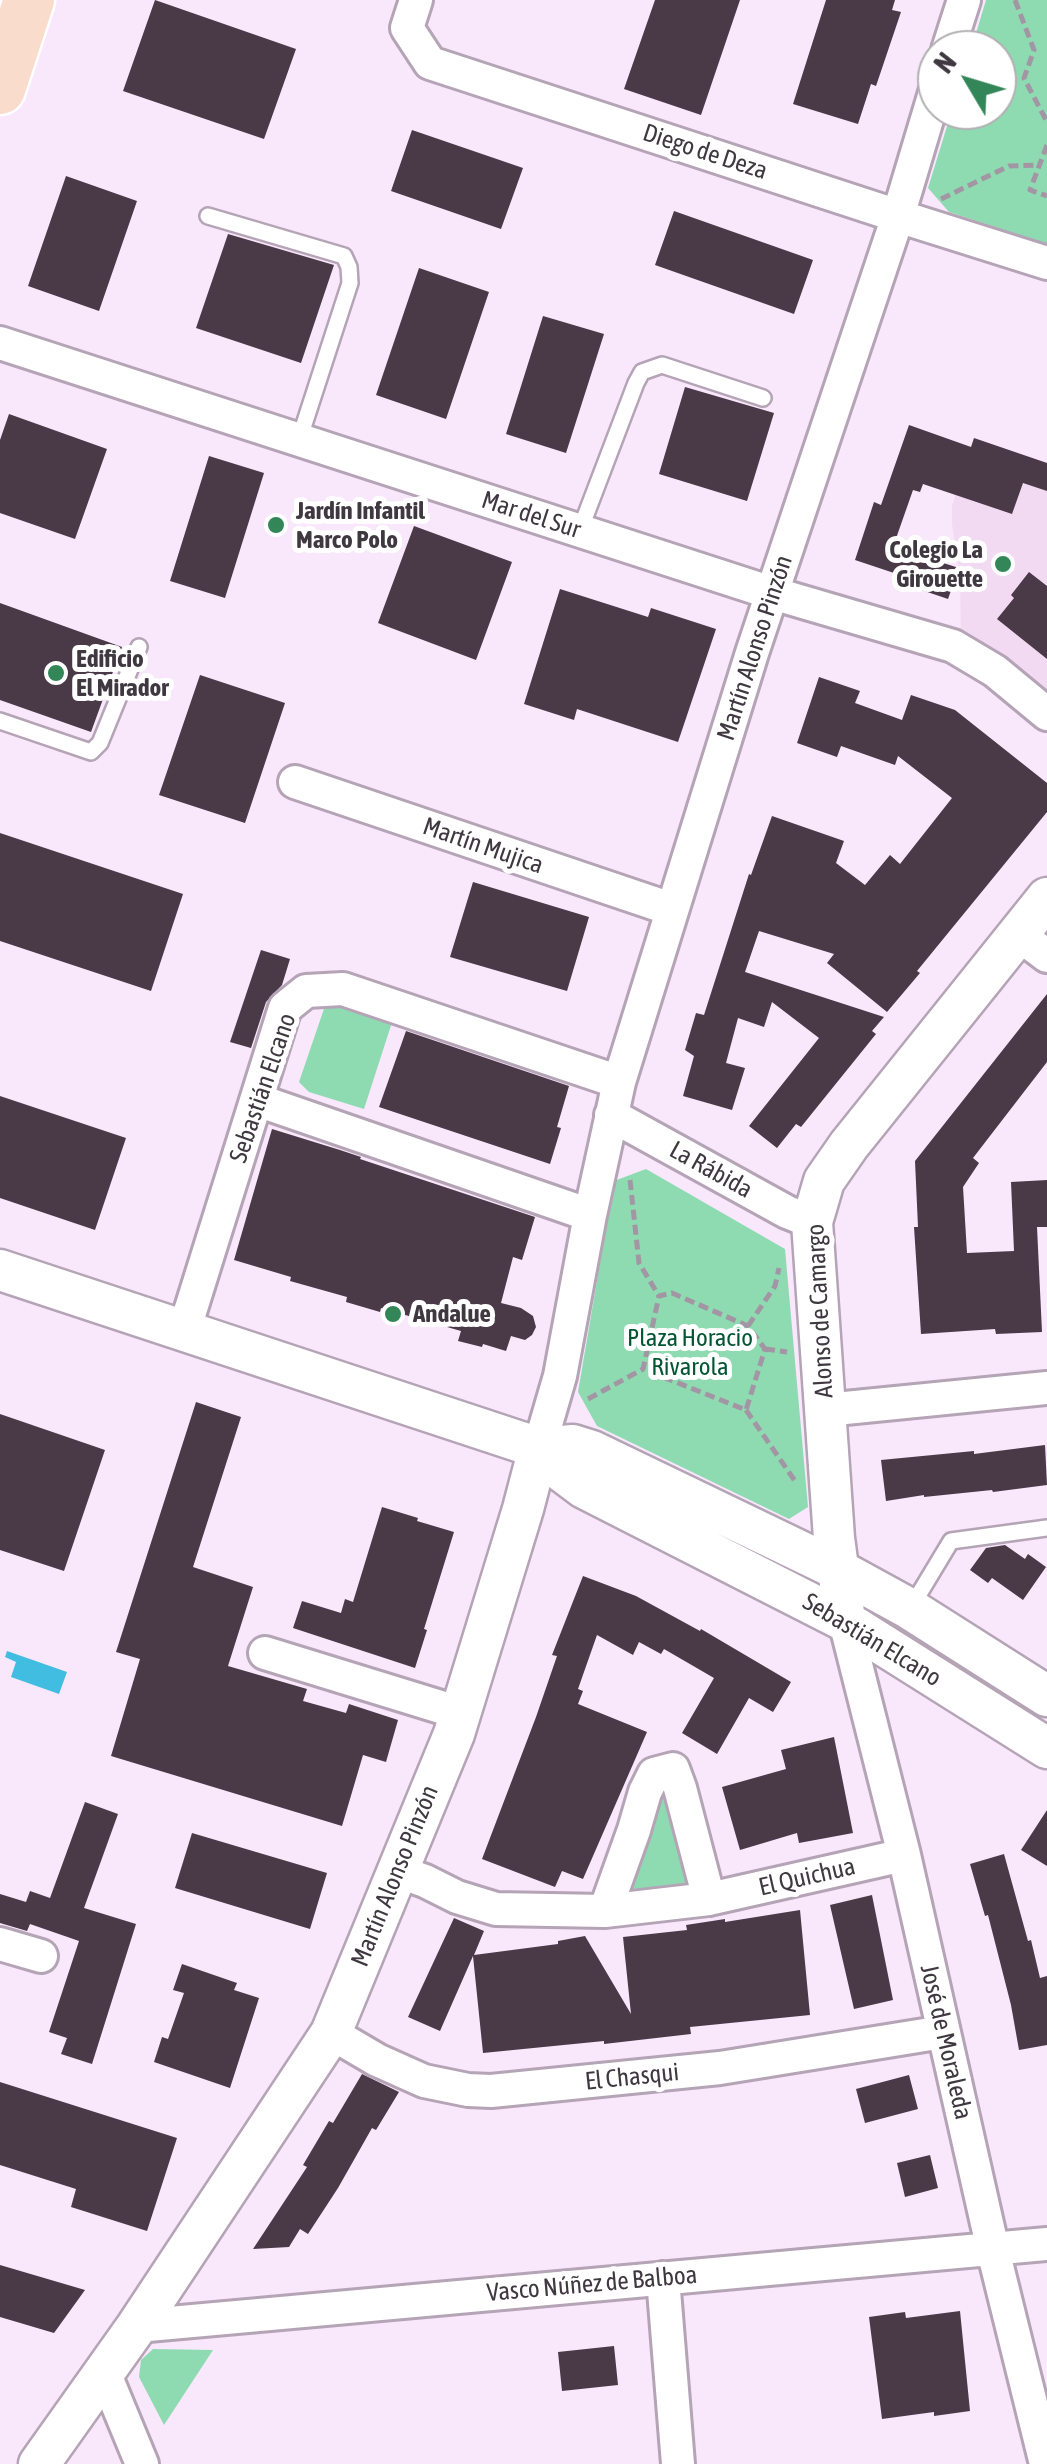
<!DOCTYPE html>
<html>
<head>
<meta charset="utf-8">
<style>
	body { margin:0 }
	#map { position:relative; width:1047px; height:2464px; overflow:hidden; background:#f9e7fb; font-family:"Asap Condensed",sans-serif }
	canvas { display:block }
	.north { position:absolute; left:917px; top:30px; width:100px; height:100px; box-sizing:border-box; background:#fff; border:2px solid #b2afb3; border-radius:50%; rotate:308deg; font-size:28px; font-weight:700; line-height:40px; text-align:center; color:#3f3840 }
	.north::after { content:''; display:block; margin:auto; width:35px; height:45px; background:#338658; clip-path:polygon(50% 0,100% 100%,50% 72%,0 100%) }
</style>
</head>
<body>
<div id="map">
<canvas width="1047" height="2464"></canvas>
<div class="north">N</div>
</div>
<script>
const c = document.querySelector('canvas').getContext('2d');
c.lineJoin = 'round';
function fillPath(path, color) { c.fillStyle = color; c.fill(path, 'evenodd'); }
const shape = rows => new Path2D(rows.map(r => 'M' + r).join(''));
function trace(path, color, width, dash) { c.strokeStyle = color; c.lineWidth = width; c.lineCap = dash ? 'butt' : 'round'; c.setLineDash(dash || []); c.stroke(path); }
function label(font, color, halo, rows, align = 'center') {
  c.font = font + ' "Asap Condensed",sans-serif'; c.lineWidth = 10; c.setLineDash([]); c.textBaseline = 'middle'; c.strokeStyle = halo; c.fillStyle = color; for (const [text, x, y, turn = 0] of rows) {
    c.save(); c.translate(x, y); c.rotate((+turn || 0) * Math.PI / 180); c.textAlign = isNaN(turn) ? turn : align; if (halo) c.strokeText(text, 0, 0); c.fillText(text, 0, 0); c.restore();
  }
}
fillPath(shape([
	[974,438,1047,463,1047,692,1008,663,961,640,960,578,952,524,952,506]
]), '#f2daf3');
fillPath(shape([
	[986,0,1047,0,1047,244,949,212,928,188,952,110,997,110,997,50,971,50],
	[327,1000,396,1010,364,1109,309,1092,299,1082],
	[646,1169,785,1249,808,1507,789,1519,597,1426,578,1392,614,1181],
	[669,1776,699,1894,618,1902],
	[153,2349,213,2350,164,2425,139,2377,141,2360]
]), '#8edbb2');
fillPath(shape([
	[7,1651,67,1672,59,1694,11,1677,16,1662,5,1657]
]), '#41bde1');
fillPath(shape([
	[155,0,296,49,264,139,123,91],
	[655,0,740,0,701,115,624,89],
	[826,0,895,0,892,10,901,12,876,86,871,84,858,124,793,104],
	[412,130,523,168,501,229,391,191],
	[66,176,137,201,99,311,28,286],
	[674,211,813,260,794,314,655,265],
	[228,234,334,265,301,363,196,328],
	[419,268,489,292,446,419,376,395],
	[543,316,604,334,566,453,506,434],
	[685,387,774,413,747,501,659,474],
	[9,414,107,449,75,539,0,513,0,440],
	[909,425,971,447,974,438,1047,463,1047,491,1023,483,1012,514,923,484,920,492,913,490,893,547,959,568,948,599,892,580,894,573,855,560,874,502,881,505],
	[209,456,264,473,225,598,170,581],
	[414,526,512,562,476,660,378,623],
	[1029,572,1047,586,1047,659,997,619,1014,598,1011,595],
	[560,589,648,617,651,608,716,629,678,742,577,709,574,720,524,704],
	[0,603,122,647,91,732,0,700],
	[200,675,285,703,245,823,159,795],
	[819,677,860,691,855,703,902,720,911,695,955,710,1047,783,1047,812,917,971,920,973,887,1012,827,963,834,954,759,931,745,972,884,1017,872,1031,876,1034,801,1127,796,1124,777,1148,749,1126,819,1038,772,1002,764,1027,738,1018,726,1063,745,1068,732,1110,683,1096,694,1056,685,1050,696,1013,704,1015,749,874,751,875,772,816,844,841,836,863,865,885,890,855,900,864,952,798,898,756,895,765,841,746,837,757,797,743],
	[0,833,183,894,151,991,0,941],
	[473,882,589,917,567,991,450,957],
	[261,950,290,959,282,985,266,1002,251,1048,230,1042],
	[1047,994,1047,1062,973,1158,979,1163,963,1187,967,1253,1014,1251,1011,1182,1047,1180,1047,1227,1037,1227,1042,1332,996,1334,995,1329,921,1334,914,1227,918,1227,915,1161],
	[406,1031,569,1086,557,1127,561,1128,550,1164,379,1107],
	[0,1096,126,1138,95,1230,0,1198],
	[272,1129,340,1150,361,1157,360,1159,535,1217,522,1260,513,1257,501,1303,521,1308,533,1316,536,1327,532,1335,525,1340,511,1336,506,1351,483,1344,482,1347,458,1341,461,1331,381,1308,380,1312,346,1302,347,1297,290,1281,291,1277,234,1260],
	[196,1402,241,1417,193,1567,253,1587,228,1666,307,1689,303,1701,346,1713,349,1704,398,1720,386,1762,363,1755,342,1826,111,1756,140,1659,116,1652],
	[0,1414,105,1450,64,1571,0,1550],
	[1045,1445,1047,1485,993,1492,992,1490,924,1497,924,1495,886,1501,881,1460,974,1451,974,1454],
	[382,1507,418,1518,417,1521,454,1532,424,1629,427,1630,415,1668,293,1628,302,1601,341,1613,345,1599,353,1602],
	[1005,1545,1025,1559,1028,1554,1046,1567,1023,1600,992,1578,988,1583,970,1570,986,1548],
	[583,1576,636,1596,700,1631,701,1629,791,1682,773,1712,749,1698,717,1754,682,1733,714,1678,664,1649,661,1654,639,1642,633,1655,597,1635,578,1689,583,1691,578,1704,647,1732,583,1879,562,1871,555,1887,482,1859,536,1717,557,1656,552,1655],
	[834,1737,853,1833,799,1843,797,1833,740,1850,722,1787,786,1769,781,1750],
	[85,1802,118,1814,84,1908,136,1924,92,2064,61,2054,67,2038,49,2032,79,1941,30,1924,27,1931,0,1923,0,1894,26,1902,30,1891,50,1898],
	[1047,1810,1047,1866,1021,1850],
	[192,1833,327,1873,310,1929,175,1888],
	[1004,1854,1028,1941,1031,1940,1040,1978,1047,1976,1047,2045,1019,2050,1011,2005,988,1915,985,1916,970,1864],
	[872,1895,893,2000,854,2009,830,1905],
	[800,1910,810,2015,690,2027,691,2034,604,2044,604,2041,483,2053,473,1956,440,2031,408,2017,454,1918,484,1931,474,1955,558,1944,558,1941,585,1936,631,2014,623,1937,687,1930,686,1925,725,1919,725,1922],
	[182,1964,237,1983,234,1990,259,1998,230,2088,154,2062,162,2037,168,2039,184,1993,173,1990],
	[362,2074,399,2092,376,2130,372,2128,338,2188,308,2234,300,2229,289,2247,253,2249,307,2167,303,2165,329,2121,333,2123],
	[909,2075,918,2109,865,2123,856,2089],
	[0,2082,177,2138,147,2231,71,2207,76,2189,0,2165],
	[930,2155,938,2188,905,2197,897,2163],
	[0,2265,85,2290,54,2333,0,2317],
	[960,2311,970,2411,934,2416,934,2412,882,2419,869,2317,905,2312,906,2318],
	[614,2346,618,2385,562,2391,558,2352]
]), '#4a3947');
const service = shape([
	[208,216,344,256,349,267,350,283,299,440],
	[580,530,636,383,642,372,662,365,763,398],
	[0,721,91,752,100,743,139,647],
	[910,1609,951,1541,1047,1528]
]);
const minor = shape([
	[416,0,407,28,430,63,898,216,1047,263],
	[948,50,964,0],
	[0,343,772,593,953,646,995,671,1047,714],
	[295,782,671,909],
	[1018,934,1047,956],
	[257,1100,590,1215],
	[611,1115,787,1212,812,1222],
	[184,1331,285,1008,306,991,343,989,619,1082],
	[825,1410,1047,1388],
	[539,1448,560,1376,590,1215,619,1082,752,653,898,216,937,86],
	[845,1621,904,1855,993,2250,1046,2464],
	[265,1653,460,1713],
	[397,1871,425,1881,457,1897,496,1909,605,1911,709,1899,904,1855],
	[605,1911,634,1830,645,1792,654,1774,673,1769,680,1788,709,1899],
	[0,1944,41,1956],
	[331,2033,377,2060,424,2081,468,2090,491,2091,720,2068,943,2032],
	[663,2278,678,2464],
	[137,2326,1047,2244],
	[104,2372,142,2464]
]);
const tertiary = shape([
	[0,1270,539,1448,573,1445,592,1451,837,1569,910,1609,1047,1696],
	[539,1448,564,1473,584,1488,845,1621,1047,1748],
	[845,1621,834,1538,812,1222,824,1181,849,1145,1047,898],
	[39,2464,137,2326,331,2033,454,1734,523,1509,539,1448]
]);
const primary = shape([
	[0,89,29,0]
]);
trace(service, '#b5a3b6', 20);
trace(minor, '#b5a3b6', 38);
trace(tertiary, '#b5a3b6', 45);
trace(primary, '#fff', 55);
trace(shape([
	[1015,0,1034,50,1024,78,1047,122],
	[1047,145,1030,190,1047,196],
	[941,199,1009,166,1040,165],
	[630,1180,639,1263,659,1296],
	[748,1326,775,1286,779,1268],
	[765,1349,787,1352],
	[588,1399,643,1369,659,1296,672,1293,748,1326,765,1349,746,1410,643,1369],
	[746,1410,795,1481]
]), '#a396a4', 5, [10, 5]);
trace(service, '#fff', 15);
trace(minor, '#fff', 32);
trace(tertiary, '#fff', 40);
trace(primary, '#fadccd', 50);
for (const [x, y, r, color] of [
	[276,525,10,"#338658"],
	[1003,564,10,"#338658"],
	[56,673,10,"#338658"],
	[393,1314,10,"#338658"]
]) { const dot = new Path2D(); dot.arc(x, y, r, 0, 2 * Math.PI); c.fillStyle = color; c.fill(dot); trace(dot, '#fff', 4); }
label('25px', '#3f3840', '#fff', [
	["Diego de Deza",705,152,18],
	["Mar del Sur",531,515,18],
	["Martín Alonso Pinzón",755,648,-72],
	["Martín Mujica",483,846,19],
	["Sebastián Elcano",263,1088,-71],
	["La Rábida",711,1170,29],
	["Alonso de Camargo",820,1311,-93],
	["Sebastián Elcano",872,1640,31],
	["Martín Alonso Pinzón",395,1876,-68],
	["El Quichua",807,1877,-13],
	["José de Moraleda",946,2042,77],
	["El Chasqui",632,2077,-6],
	["Vasco Núñez de Balboa",592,2284,-5]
]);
label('bold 25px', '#3f3840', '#fff', [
	["Jardín Infantil",296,511],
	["Marco Polo",296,540],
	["Colegio La",983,550,"right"],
	["Girouette",983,579,"right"],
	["Edificio",76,659],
	["El Mirador",76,688],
	["Andalue",413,1314]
], 'left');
label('25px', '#035536', '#fff', [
	["Plaza Horacio",690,1338],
	["Rivarola",690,1367]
]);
</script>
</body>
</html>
